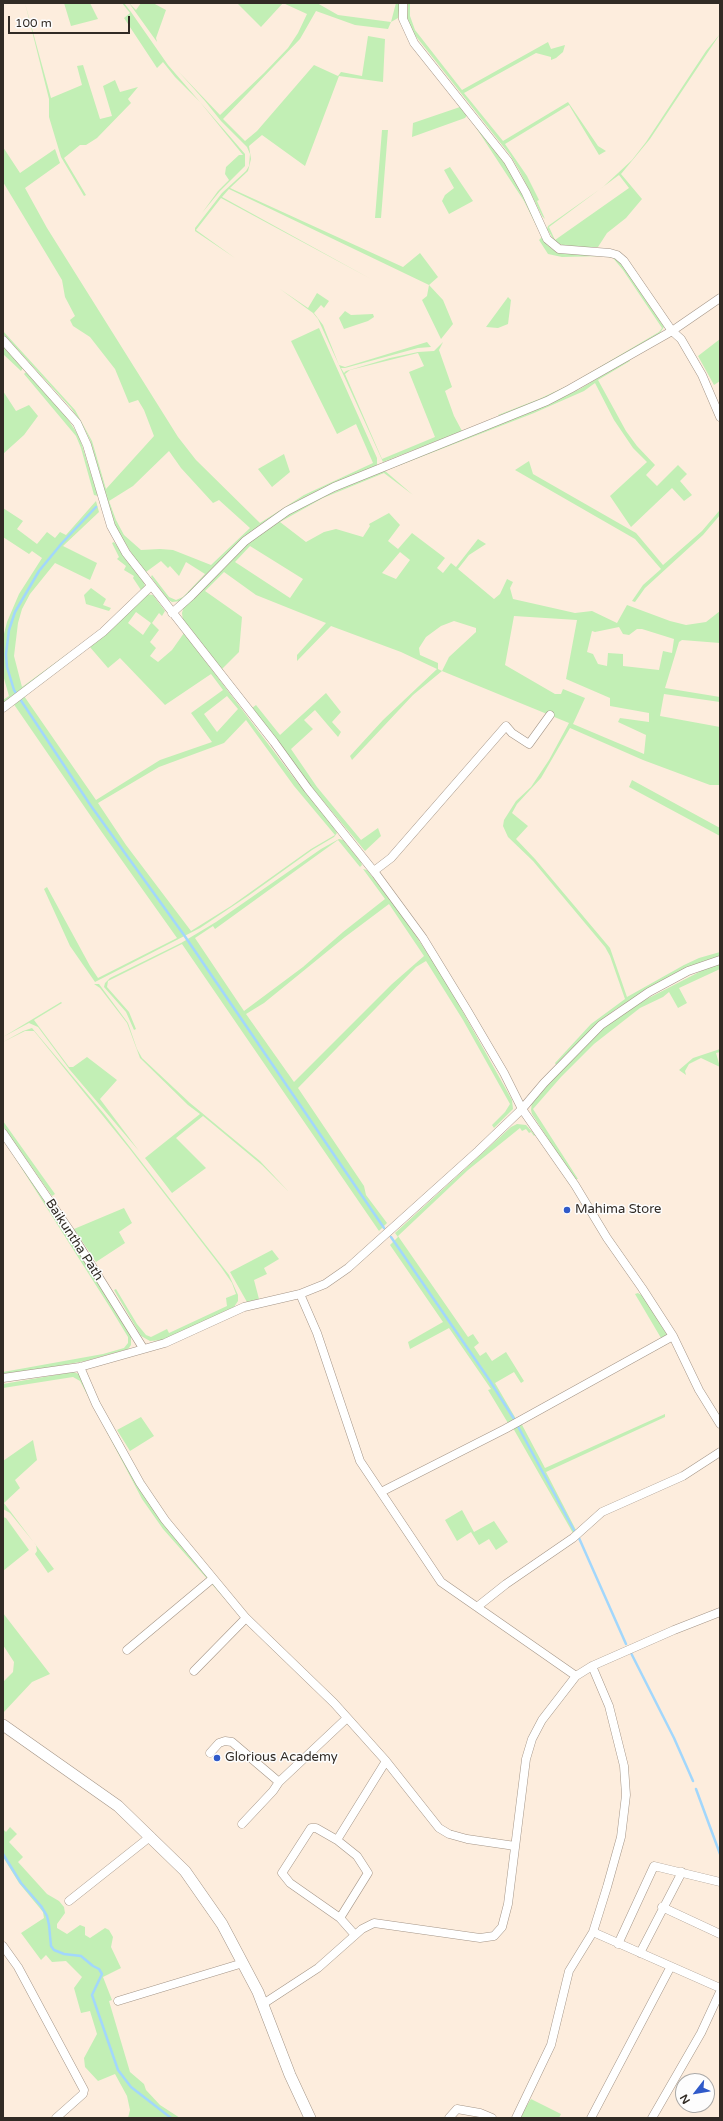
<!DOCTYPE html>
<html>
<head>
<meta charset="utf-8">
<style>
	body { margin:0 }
	#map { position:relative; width:723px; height:2121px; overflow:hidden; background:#fdeddd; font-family:"Varela Round",sans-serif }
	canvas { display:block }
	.frame { position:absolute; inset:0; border:4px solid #312b25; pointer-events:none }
	.north { position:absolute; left:675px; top:2073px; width:40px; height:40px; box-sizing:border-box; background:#fdfdfd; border:1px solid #aba9a7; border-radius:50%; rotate:239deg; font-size:11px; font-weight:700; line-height:16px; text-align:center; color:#312b25 }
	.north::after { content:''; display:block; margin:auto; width:14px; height:18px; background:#305ac9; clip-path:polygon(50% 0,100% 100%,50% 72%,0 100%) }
	.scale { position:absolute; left:8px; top:16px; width:122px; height:18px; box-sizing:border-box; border:2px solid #312b25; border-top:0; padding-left:5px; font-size:12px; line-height:14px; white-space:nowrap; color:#312b25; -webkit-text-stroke:3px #fdfdfd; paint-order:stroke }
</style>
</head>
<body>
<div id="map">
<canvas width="723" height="2121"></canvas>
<div class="frame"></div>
<div class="north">N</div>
<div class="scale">100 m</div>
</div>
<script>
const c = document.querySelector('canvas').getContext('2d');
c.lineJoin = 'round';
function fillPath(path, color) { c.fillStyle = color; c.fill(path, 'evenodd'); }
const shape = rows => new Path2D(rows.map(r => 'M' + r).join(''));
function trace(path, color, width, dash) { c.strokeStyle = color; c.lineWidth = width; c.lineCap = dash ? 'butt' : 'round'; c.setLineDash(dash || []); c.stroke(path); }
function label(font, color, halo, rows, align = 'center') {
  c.font = font + ' "Varela Round",sans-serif'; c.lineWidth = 3; c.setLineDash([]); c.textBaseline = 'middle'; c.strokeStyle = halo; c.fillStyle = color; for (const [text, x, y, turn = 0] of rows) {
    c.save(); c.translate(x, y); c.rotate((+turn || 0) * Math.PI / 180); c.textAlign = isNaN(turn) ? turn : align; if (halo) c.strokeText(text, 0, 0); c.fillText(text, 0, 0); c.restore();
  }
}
fillPath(shape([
	[25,3,51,98,82,85,77,66,83,65,100,119,112,116,103,86,115,80,120,92,138,87,128,99,131,103,97,138,86,145,80,145,64,158,86,195,84,196,61,157,49,117,49,99],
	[64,3,90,3,98,19,71,26],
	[122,3,124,3,131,12,168,65,245,154,245,166,220,191,202,213,218,191,229,180,225,174,226,167,239,155,243,155,200,102,175,77,163,62,157,68,124,18,130,13],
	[129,3,136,10,141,3,153,3,166,10,156,38,157,42],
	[237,3,283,3,261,27],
	[283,3,317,3,338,15,391,22,396,3,400,3,398,18,391,22,388,29,355,25,316,11,300,39,223,119,245,141,257,131,314,65,338,76,341,72,362,76,368,36,385,39,383,82,339,76,305,166,262,135,249,146,251,159,248,171,230,188,403,267,420,253,438,277,429,285,443,300,453,324,441,339,422,300,427,296,429,285,229,189,222,197,371,279,221,198,196,230,235,258,195,231,195,228,222,193,246,171,249,166,250,154,247,147,221,121,205,101,178,71,220,115,264,73,288,48,298,33,307,14],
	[408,4,410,4,410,16,415,30,462,90,548,42,551,49,565,45,563,52,556,58,551,60,551,57,536,53,464,93,503,141,568,102,598,146,606,151,599,155,569,105,505,144,527,176,539,200,537,201,545,219,542,216,519,170,510,155,414,34,407,21],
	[720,34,650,139,621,174,642,199,626,218,607,233,598,247,569,247,556,243,547,229,548,226,603,187,632,160,646,142,706,51],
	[619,175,629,188,555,240,549,227],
	[460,107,469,113,465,118,412,137,413,123],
	[471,120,498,153,522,190,547,245,555,251,562,253,610,255,621,263,664,327,659,334,595,373,539,401,499,416,498,415,539,399,569,385,659,332,662,328,623,270,613,258,604,256,562,257,548,254,539,240,542,237,524,201],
	[382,130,388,130,381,218,375,218],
	[3,147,20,173,55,149,60,163,25,188,47,228,178,437,196,460,260,523,304,495,373,463,356,424,337,434,291,341,319,328,377,458,377,465,315,493,282,511,181,601,172,602,167,599,151,577,152,575,169,597,176,600,183,597,205,574,186,562,179,576,170,566,168,568,161,561,146,572,135,559,115,526,90,440,82,424,71,408,3,334,3,331,75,410,92,441,106,489,154,436,144,410,138,400,129,403,115,369,90,337,73,326,70,320,75,316,65,297,62,280,3,182],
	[169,451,181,468,213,503,219,500,250,528,211,565,173,550,160,549,141,550,124,535,116,520,109,501,133,486],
	[450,167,473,201,449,214,442,201,445,195,454,188,444,170],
	[280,289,308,308,317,293,329,301,324,308,321,305,314,313,323,325,339,365,345,367,427,342,431,347,418,348,345,368,341,368,344,373,346,371,390,358,418,352,434,351,443,342,439,350,452,387,445,391,454,416,462,431,383,462,318,319,313,313],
	[418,353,424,366,409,372,435,437,382,459,345,374,350,370],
	[508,297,511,300,508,324,498,328,486,327],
	[345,311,351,315,373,314,374,317,368,321,344,329,339,318],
	[720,339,720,381,714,385,698,356],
	[3,346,23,368,21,371,3,354],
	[629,359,630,361,598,380,626,431,637,446,655,465,646,475,657,486,678,465,687,474,680,481,692,495,684,501,672,488,631,527,610,496,647,462,633,448,614,420,595,383,584,391,534,413,390,469,391,465,552,402,580,389],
	[26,372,65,415,79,436,98,496,94,495,81,448,76,436,24,374],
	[3,391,16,411,29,405,38,416,24,435,3,454],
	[284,454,290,472,272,487,258,469],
	[529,461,533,474,636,533,663,565,702,531,719,511,720,515,703,535,645,588,635,602,632,601,643,585,661,569,635,539,515,470],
	[384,470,413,495,384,473,323,498,280,522,306,542,324,532,336,529,363,537,370,526,369,524,389,513,400,525,388,541,398,549,412,533,445,558,437,568,443,573,451,563,456,567,478,539,486,544,469,555,458,569,494,599,500,594,507,579,513,582,510,588,513,599,575,613,592,611,617,623,627,605,670,621,686,625,706,622,720,611,720,643,682,640,679,642,665,688,720,697,720,702,664,694,660,716,720,727,720,785,710,785,643,760,570,728,541,778,517,804,512,813,528,826,516,839,535,859,610,948,627,997,684,965,699,958,720,952,720,956,687,969,616,1009,592,1029,556,1065,555,1063,591,1024,625,999,610,956,605,947,533,861,508,837,503,826,504,820,516,801,531,787,549,760,569,723,442,671,413,695,352,760,350,756,383,720,437,669,401,652,331,626,297,661,297,655,326,623,256,595,224,572,205,591,242,617,239,652,222,669,183,621,182,613,184,606,247,544,279,520,311,502],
	[250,546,303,579,290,598,235,562],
	[400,552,410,560,396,579,382,573],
	[514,616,577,620,566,679,610,698,610,706,649,713,649,722,620,718,618,722,646,735,644,754,573,724,585,698,563,689,561,694,555,694,505,665],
	[454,621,476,628,476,632,449,657,442,671,438,669,438,663,420,655,419,648,426,637,441,626],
	[619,627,623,634,629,635,637,629,642,629,674,639,672,653,663,651,659,670,623,666,623,654,608,653,607,666,598,664,593,654,587,652,592,631,595,632],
	[96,501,99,512,63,546,97,563,90,580,55,563,30,594,22,609,18,623,14,656,22,687,99,631,141,590,133,578,134,576,124,570,126,566,117,559,119,557,112,543,114,542,144,582,145,587,121,614,100,633,3,705,3,700,9,696,3,675,3,638,7,622,19,594,42,558,32,551,29,554,3,537,3,508,23,521,17,529,37,544,47,532,55,538,60,532,66,535],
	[91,588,106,599,103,605,111,608,109,611,86,604,84,595],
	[146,594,153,595,165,611,162,616,159,613,152,623,159,630,150,642,156,648,150,656,158,662,172,650,184,633,294,778,329,820,337,833,334,837,312,850,248,896,200,928,95,982,70,946,44,889,47,887,90,966,98,978,177,938,101,831,13,703,24,696,96,800,160,760,212,742,191,713,223,690,211,674,165,705,120,658,108,668,89,646],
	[136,612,151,623,143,635,128,623],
	[227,696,238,709,217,732,204,714],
	[246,720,294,786,335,835,311,849,231,906,191,931,126,845,98,803,159,767,224,743],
	[326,693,341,712,332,722,341,732,338,737,315,710,304,720,313,729,291,749,317,787,361,840,378,828,381,836,365,851,309,784,252,708,256,705,280,735],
	[632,780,720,828,720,836,629,787],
	[339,839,343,840,347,845,361,862,362,865,360,867,338,840,215,929,213,926,195,938,244,1011,303,967,343,932,385,899,363,869,367,870,400,912,444,978,512,1100,513,1109,494,1128,492,1125,505,1112,510,1104,463,1020,426,961,416,967,298,1088,364,1186,366,1195,387,1223,379,1231,182,944,108,981,107,987,129,1012,136,1029,134,1030,126,1012,104,987,105,983,110,978,181,943,216,922,321,849],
	[389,904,424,956,392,984,294,1082,246,1014,264,1003,345,937],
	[720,963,720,969,679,988,687,1003,678,1008,669,992,663,997,640,1008,594,1044,561,1077,533,1109,578,1179,574,1179,532,1114,531,1110,532,1102,578,1052,599,1031,639,1003,705,969],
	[94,984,99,984,128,1023,137,1049,142,1058,190,1103,260,1161,289,1192,262,1165,203,1116,176,1138,206,1168,172,1193,145,1158,200,1114,188,1105,140,1058,127,1023,100,988],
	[61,1002,62,1003,34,1020,69,1067,73,1067,87,1057,117,1080,100,1099,139,1151,70,1070,38,1027,29,1023,3,1037],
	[32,1028,105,1115,229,1275,238,1295,238,1301,234,1307,163,1340,150,1341,141,1336,114,1290,116,1289,137,1324,146,1335,151,1337,167,1329,169,1333,227,1306,226,1298,236,1294,232,1283,221,1267,129,1148,34,1031,25,1031,3,1042,23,1031],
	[720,1049,720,1052,716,1053,720,1067,701,1058,689,1064,685,1071,686,1075,679,1070,693,1058],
	[3,1121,55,1194,52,1196,3,1126],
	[517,1124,526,1125,535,1135,534,1136,531,1132,529,1133,526,1129,522,1131,520,1128,468,1170,398,1236,468,1337,473,1334,479,1343,474,1347,480,1356,486,1352,492,1361,506,1352,524,1381,521,1383,514,1372,495,1383,516,1419,572,1389,661,1338,635,1294,638,1293,643,1296,671,1341,521,1423,545,1468,665,1414,665,1417,546,1472,577,1532,574,1535,513,1428,511,1428,488,1390,491,1389,449,1328,410,1349,408,1342,443,1322,390,1245,398,1237,395,1233,511,1127],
	[3,1139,77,1249,131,1335,131,1345,128,1349,85,1361,3,1376,3,1372,103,1354,124,1348,128,1343,128,1337,111,1309],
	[124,1208,132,1223,119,1232,125,1243,96,1262,74,1229],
	[272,1250,279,1259,264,1268,267,1274,254,1280,259,1299,247,1302,230,1272],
	[73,1372,79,1374,145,1497,232,1607,163,1529,142,1499,80,1381,73,1377,3,1388,3,1384],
	[141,1417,154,1436,130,1451,117,1430],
	[33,1440,37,1460,15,1480,20,1488,4,1503,54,1569,48,1573,35,1554,37,1551,36,1545,10,1513,3,1509,3,1461],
	[462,1510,474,1532,494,1521,508,1542,496,1550,489,1539,479,1545,471,1532,457,1541,445,1520],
	[3,1517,6,1518,29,1550,3,1571],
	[3,1613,50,1674,32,1682,3,1713,3,1682,13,1672,14,1662,3,1645],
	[10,1827,17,1834,9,1842,23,1857,18,1862,47,1894,59,1901,64,1907,65,1913,57,1924,57,1928,67,1934,80,1925,85,1927,85,1935,90,1938,105,1928,109,1930,113,1937,111,1947,121,1968,103,1977,112,2000,109,2001,130,2072,144,2084,146,2090,160,2105,180,2118,128,2118,130,2110,127,2096,115,2074,98,2081,85,2067,84,2058,97,2034,90,2011,81,2013,74,1988,82,1977,66,1961,52,1962,46,1955,41,1960,21,1933,44,1918,43,1912,19,1883,3,1857,3,1829,6,1832],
	[531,2099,561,2114,559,2118,519,2118]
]), '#c2efb5');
trace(shape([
	[96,507,62,543,39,571,15,612,9,630,6,654,7,667,14,690,91,806,184,935,384,1228],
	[391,1237,488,1378,514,1419,575,1532],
	[579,1538,626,1644],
	[631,1653,674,1738,693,1781],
	[696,1789,720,1854],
	[3,1854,21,1883,41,1906,47,1916,49,1925,51,1946,54,1950,64,1954,81,1956,93,1966,99,1969,102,1974,92,1995,118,2070,131,2087,171,2118]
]), '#a2d7fc', 2.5);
const street = shape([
	[403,3,403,19,414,43,508,161,526,193,547,239,559,249,610,253,617,255,624,261,672,331,681,339,702,375,720,417],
	[3,340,77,423,87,445,111,526,126,553,274,742,308,789,376,874,423,938,467,1010,504,1073,522,1109,575,1185,607,1238,642,1288,673,1336,699,1390,720,1424],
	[172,613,191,596,245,541,287,511,334,487,547,401,570,389,672,331,720,298],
	[3,708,103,632,151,586],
	[374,871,391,858,506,726,512,733,529,744,550,715],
	[3,1133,70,1231,143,1348],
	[300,1294,317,1333,360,1461,441,1582,576,1676],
	[80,1367,96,1404,140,1483,165,1520,246,1618,334,1703,386,1761,439,1828,449,1834,467,1839,515,1846],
	[3,1378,80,1367,165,1343,244,1307,300,1294,325,1284,348,1268,478,1151,522,1109,544,1083,601,1025,649,992,688,971,720,960],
	[381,1492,505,1429,673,1336],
	[477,1607,506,1584,573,1538,602,1512,683,1476,720,1452],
	[127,1650,212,1579],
	[194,1671,246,1618],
	[210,1753,219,1743,225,1741,232,1742,279,1782,347,1718],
	[242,1824,273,1791,279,1782],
	[337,1840,316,1828,311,1828,282,1873,290,1883,340,1918],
	[69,1901,151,1836],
	[662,1907,720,1934],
	[593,1932,720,1988],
	[355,1935,340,1918,368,1873,357,1856,337,1840,386,1761],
	[618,1944,654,1866,720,1882],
	[3,1946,18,1967,84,2090,83,2094,56,2118],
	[640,1953,682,1872],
	[118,2001,243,1963],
	[263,2004,318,1968,362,1929,374,1923,480,1938,494,1936,502,1927,508,1904,526,1759,532,1739,542,1720,576,1676,592,1666,674,1630,720,1612],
	[449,2118,457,2109,480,2113,492,2118],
	[516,2118,551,2045,569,1971,593,1932,607,1887,621,1837,626,1795,624,1766,609,1706,592,1666],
	[591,2118,670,1968],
	[652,2118,701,2033,720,1992]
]);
const secondary = shape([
	[3,1725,118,1806,185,1871,222,1924,258,1992,290,2075,310,2118]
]);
trace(street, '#a49587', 9);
trace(secondary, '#a49587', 12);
trace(street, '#fff', 8);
trace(secondary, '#fff', 11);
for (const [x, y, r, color] of [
	[567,1210,4,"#305ac9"],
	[217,1758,4,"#305ac9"]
]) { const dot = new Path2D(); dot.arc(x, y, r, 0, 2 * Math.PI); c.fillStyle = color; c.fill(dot); trace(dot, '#fdfdfd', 1.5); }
label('13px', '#312b25', '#fdfdfd', [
	["Mahima Store",575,1210],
	["Glorious Academy",225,1758]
], 'left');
label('13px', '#312b25', '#fdfdfd', [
	["Baikuntha Path",74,1240,57]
]);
</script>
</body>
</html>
